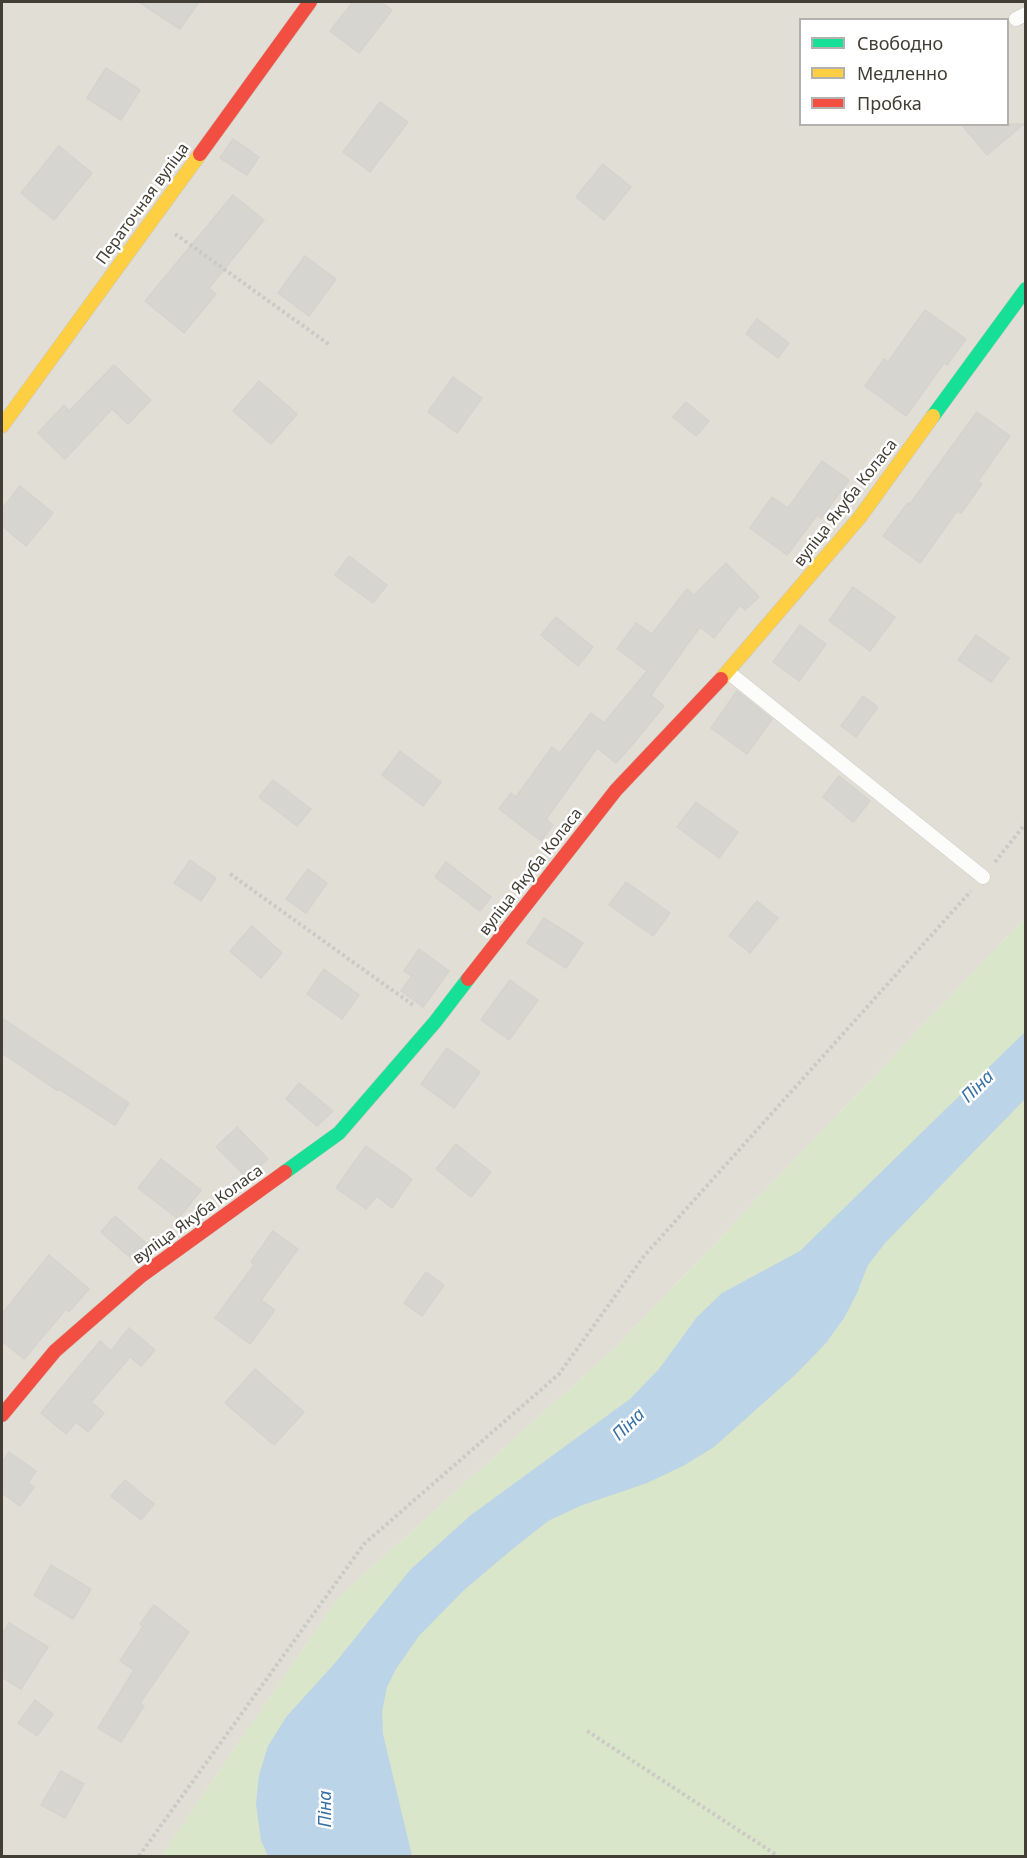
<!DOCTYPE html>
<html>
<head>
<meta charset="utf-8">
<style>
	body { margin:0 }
	#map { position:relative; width:1027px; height:1858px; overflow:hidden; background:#edece7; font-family:"Noto Sans",sans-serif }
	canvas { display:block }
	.frame { position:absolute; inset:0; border:3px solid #423d35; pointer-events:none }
	.legend { position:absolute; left:799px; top:18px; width:210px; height:108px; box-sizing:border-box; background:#fff; border:2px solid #b3b1ae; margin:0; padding:8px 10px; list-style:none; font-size:18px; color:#423d35 }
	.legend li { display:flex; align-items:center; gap:12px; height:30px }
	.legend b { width:30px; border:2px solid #b3b1ae }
</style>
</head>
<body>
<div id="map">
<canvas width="1027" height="1858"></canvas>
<div class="frame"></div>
<ul class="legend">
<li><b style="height:8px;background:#16e098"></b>Свободно</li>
<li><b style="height:8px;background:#ffcf43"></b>Медленно</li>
<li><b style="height:8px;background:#f24e42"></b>Пробка</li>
</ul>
</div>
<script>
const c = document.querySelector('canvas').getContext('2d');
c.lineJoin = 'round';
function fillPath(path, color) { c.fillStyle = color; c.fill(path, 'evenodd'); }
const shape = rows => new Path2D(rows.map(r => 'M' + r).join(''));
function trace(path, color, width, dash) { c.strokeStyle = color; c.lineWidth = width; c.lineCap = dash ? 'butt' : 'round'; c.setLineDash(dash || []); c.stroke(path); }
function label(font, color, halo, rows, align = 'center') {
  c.font = font + ' "Noto Sans",sans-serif'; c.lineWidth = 5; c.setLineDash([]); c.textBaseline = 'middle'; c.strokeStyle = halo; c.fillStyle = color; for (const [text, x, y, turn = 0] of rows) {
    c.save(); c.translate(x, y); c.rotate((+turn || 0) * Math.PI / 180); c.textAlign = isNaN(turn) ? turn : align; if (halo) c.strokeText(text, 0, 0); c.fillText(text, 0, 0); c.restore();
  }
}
fillPath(shape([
	[2,2,1025,2,1025,918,617,1346,338,1598,161,1856,2,1856],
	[800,20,1008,20,1008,124,800,124]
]), '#e1ded5');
fillPath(shape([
	[1025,918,1025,1856,161,1856,338,1598,617,1346]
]), '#d9e6c9');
fillPath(shape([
	[1025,1032,1025,1099,886,1242,868,1265,857,1293,844,1318,826,1343,796,1374,714,1447,683,1466,647,1483,580,1506,548,1521,515,1547,464,1590,419,1636,396,1669,387,1687,382,1712,383,1734,412,1856,268,1856,261,1840,256,1804,259,1775,268,1746,287,1716,335,1663,410,1570,471,1515,630,1399,659,1369,697,1317,722,1293,800,1251]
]), '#bbd4e8');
const building = shape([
	[139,2,199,2,180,29,139,2],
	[353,2,381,2,392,10,359,53,330,31,353,2],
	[106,68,140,90,121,120,87,98,106,68],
	[380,102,408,122,370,172,343,152,380,102],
	[961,124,1024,124,987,155,961,124],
	[233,139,259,157,247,175,220,158,233,139],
	[59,146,92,173,54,220,21,193,59,146],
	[603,164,631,187,604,220,576,197,603,164],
	[233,195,264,220,209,288,216,294,184,333,145,301,233,195],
	[305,256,336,279,309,316,278,293,305,256],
	[925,310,966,339,947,365,944,363,906,416,865,386,884,359,888,362,925,310],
	[757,319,789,343,778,358,746,334,757,319],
	[114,365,151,400,128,424,112,409,65,459,38,433,64,405,69,411,114,365],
	[453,377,482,398,457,433,428,412,453,377],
	[259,381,297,414,271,444,233,411,259,381],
	[686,402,709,421,696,436,673,417,686,402],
	[977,412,1010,436,978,481,982,484,961,513,957,511,920,563,883,536,908,503,910,504,977,412],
	[822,461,849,480,821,518,817,515,787,555,750,528,772,497,788,508,822,461],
	[20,486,53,513,26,546,2,526,2,509,20,486],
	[349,556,387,585,373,603,335,575,349,556],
	[726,563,759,597,745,610,740,605,714,638,700,627,651,695,664,706,632,745,616,763,597,748,546,819,553,825,541,841,499,809,511,793,516,797,552,747,560,753,591,713,604,723,647,671,617,649,636,623,652,634,687,589,694,595,726,563],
	[853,587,895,617,870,651,829,621,853,587],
	[556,617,593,647,578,666,541,635,556,617],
	[800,625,826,644,799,681,773,662,800,625],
	[976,635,1009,658,991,682,958,660,976,635],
	[737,691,772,719,747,754,711,728,737,691],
	[863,696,878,707,856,737,841,726,863,696],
	[400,751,441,782,423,806,382,775,400,751],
	[839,776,870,801,853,822,823,797,839,776],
	[273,780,311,809,297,826,259,797,273,780],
	[696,802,738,832,719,858,677,827,696,802],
	[190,860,216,878,201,901,174,883,190,860],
	[446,862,491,897,480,911,435,877,446,862],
	[308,869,327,883,306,913,286,899,308,869],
	[626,882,670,913,653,936,609,905,626,882],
	[757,901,778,918,750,953,729,936,757,901],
	[544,918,583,943,566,968,527,943,544,918],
	[252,926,282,953,261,978,230,951,252,926],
	[419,949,449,971,423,1007,401,991,412,976,404,971,419,949],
	[324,969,359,995,342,1019,307,994,324,969],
	[510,980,538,1000,509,1040,481,1020,510,980],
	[2,1018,129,1103,115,1125,59,1089,58,1091,2,1053,2,1018],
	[447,1048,480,1072,454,1108,421,1084,447,1048],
	[299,1083,333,1111,317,1126,286,1099,299,1083],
	[237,1127,268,1159,246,1177,216,1147,237,1127],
	[456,1144,491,1172,471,1197,436,1169,456,1144],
	[366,1146,412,1179,392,1208,377,1196,366,1209,336,1188,366,1146],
	[161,1159,201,1190,178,1219,138,1188,161,1159],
	[115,1216,147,1244,132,1259,101,1232,115,1216],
	[273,1231,298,1249,261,1300,275,1310,250,1344,215,1318,254,1265,251,1262,273,1231],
	[49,1255,89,1289,69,1312,66,1309,24,1359,2,1341,2,1314,49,1255],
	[426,1272,444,1285,422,1316,404,1303,426,1272],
	[129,1328,155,1350,141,1366,130,1357,91,1402,104,1413,88,1432,76,1422,66,1434,41,1413,100,1341,111,1351,129,1328],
	[255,1369,304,1412,274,1445,225,1403,255,1369],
	[9,1452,36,1471,28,1483,34,1487,20,1506,2,1493,2,1463,9,1452],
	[125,1480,154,1504,141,1520,111,1496,125,1480],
	[51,1565,91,1589,73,1619,34,1595,51,1565],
	[154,1605,189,1632,140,1703,144,1706,121,1742,98,1728,134,1670,120,1661,143,1626,140,1624,154,1605],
	[9,1623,48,1647,21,1689,2,1677,2,1635,9,1623],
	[35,1700,53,1714,37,1736,18,1723,35,1700],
	[61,1771,84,1784,65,1818,41,1805,61,1771]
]);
fillPath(building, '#d7d5d0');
trace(building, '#d5d3cd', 1.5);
const lane = shape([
	[1016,19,1026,14],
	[728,672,983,877]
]);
const fast = shape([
	[933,416,1026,289],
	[285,1172,339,1133,435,1022,468,979]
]);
const slow = shape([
	[2,426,200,154],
	[721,679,860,517,933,416]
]);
const jam = shape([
	[200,154,310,2],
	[468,979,616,790,721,679],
	[2,1415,55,1351,141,1276,285,1172]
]);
trace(lane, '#cac8c3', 15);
trace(fast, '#ccc9be', 15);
trace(slow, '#ccc9be', 15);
trace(jam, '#ccc9be', 15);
trace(shape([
	[175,234,331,346],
	[995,862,1026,823],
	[230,874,413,1005],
	[587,1731,778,1856],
	[139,1856,364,1544,559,1374,644,1256,971,891]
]), '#cccac6', 4, [3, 3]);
trace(lane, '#fcfcfb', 14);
trace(fast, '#16e098', 14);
trace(slow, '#ffcf43', 14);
trace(jam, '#f24e42', 14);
label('16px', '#423d35', '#fff', [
	["Ператочная вуліца",143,204,-54],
	["вуліца Якуба Коласа",846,503,-52],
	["вуліца Якуба Коласа",531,872,-52],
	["вуліца Якуба Коласа",198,1215,-36]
]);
label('italic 18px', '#3870a3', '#fff', [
	["Піна",978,1087,-44],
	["Піна",629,1425,-44],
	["Піна",326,1809,-90]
]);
</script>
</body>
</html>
